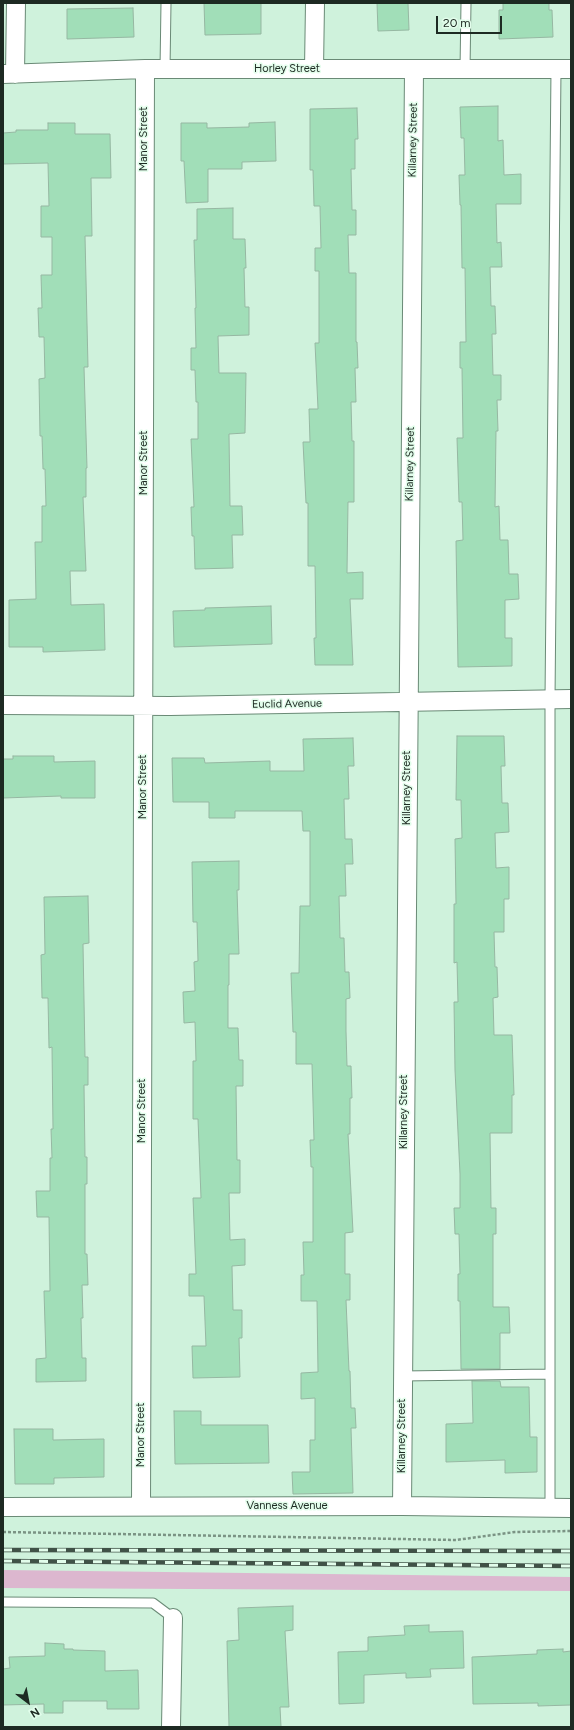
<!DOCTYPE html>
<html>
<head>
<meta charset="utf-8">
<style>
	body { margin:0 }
	#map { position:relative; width:574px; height:1730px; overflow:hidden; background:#cff2dc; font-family:Figtree,sans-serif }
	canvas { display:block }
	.frame { position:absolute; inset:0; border:4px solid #1d2a22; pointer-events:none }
	.north { position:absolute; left:8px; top:1682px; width:40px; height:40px; -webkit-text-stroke:3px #e2fdeb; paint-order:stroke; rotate:148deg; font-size:11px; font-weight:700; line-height:16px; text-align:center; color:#1d2a22 }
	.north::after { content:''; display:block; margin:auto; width:14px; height:18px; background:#1d2a22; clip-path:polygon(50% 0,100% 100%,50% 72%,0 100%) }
	.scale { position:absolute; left:436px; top:16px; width:66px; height:18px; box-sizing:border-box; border:2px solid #1d2a22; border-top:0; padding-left:5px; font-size:12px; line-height:14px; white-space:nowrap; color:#1d2a22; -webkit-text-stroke:3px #e2fdeb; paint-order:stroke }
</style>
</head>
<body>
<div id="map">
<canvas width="574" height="1730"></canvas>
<div class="frame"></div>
<div class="north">N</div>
<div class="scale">20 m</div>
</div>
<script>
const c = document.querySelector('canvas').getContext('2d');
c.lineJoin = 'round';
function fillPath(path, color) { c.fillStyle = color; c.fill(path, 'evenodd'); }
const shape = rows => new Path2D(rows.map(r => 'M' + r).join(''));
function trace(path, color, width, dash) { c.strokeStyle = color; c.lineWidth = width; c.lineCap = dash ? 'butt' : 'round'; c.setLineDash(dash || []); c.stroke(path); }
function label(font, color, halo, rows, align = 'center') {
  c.font = font + ' Figtree,sans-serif'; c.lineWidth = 3; c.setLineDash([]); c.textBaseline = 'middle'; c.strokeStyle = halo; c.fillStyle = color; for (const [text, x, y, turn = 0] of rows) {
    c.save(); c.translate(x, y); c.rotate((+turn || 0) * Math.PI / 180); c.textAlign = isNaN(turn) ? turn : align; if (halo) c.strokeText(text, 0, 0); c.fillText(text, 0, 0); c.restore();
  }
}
fillPath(shape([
	[3,1570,571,1577,571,1591,3,1588]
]), '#dcb7cf');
const building = shape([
	[204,3,261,3,261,34,205,35,204,3],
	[377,3,408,3,409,30,378,31,377,3],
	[503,3,549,3,549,10,552,10,553,37,499,39,499,10,503,10,503,3],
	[133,8,134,37,67,39,67,9,133,8],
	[498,106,498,141,503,140,504,175,521,174,521,204,496,204,497,243,501,242,502,267,490,267,491,306,495,306,496,334,492,334,493,375,501,375,501,400,497,400,498,431,496,431,495,507,499,506,500,540,508,540,509,574,518,574,519,599,505,600,505,638,512,638,512,666,458,667,456,541,463,540,462,502,459,502,457,438,463,438,462,368,460,368,460,342,466,342,465,268,462,268,461,205,460,205,459,175,465,175,464,138,461,138,460,107,498,106],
	[357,108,358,139,355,139,355,169,351,169,352,210,356,210,356,235,348,235,349,273,356,273,356,342,357,342,358,368,355,368,356,402,351,402,352,441,354,441,354,502,348,502,347,573,363,572,363,599,350,599,353,665,315,665,314,638,316,638,315,566,308,566,308,503,306,503,303,442,310,442,309,409,318,409,315,343,319,343,319,271,315,271,315,248,321,248,320,206,314,206,313,170,310,170,310,109,357,108],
	[275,122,276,161,242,162,242,169,208,169,208,202,186,203,184,161,181,161,181,123,207,123,207,128,249,127,249,123,275,122],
	[48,123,75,123,75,134,110,134,111,178,91,178,92,236,85,236,88,367,84,367,87,468,86,468,86,497,83,497,86,571,70,571,71,605,104,604,105,650,43,652,43,647,9,647,9,600,36,599,35,542,42,542,42,506,46,506,45,469,43,469,42,436,40,436,39,379,45,378,44,337,39,337,38,308,42,308,41,275,52,275,52,237,41,237,41,206,49,206,48,163,3,164,3,133,16,132,16,130,48,130,48,123],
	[233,208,233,239,245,239,246,268,244,268,245,307,249,307,249,335,218,336,219,373,246,373,245,433,229,434,230,506,242,506,243,535,232,535,233,568,195,569,194,536,192,536,191,507,194,507,191,439,198,439,198,402,196,402,195,370,191,370,191,348,196,348,195,308,196,308,194,240,197,240,197,209,233,208],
	[271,606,272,644,174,647,173,611,205,610,205,608,271,606],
	[457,736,504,736,505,766,501,766,502,803,508,803,509,832,495,833,496,868,509,867,509,899,504,899,504,932,494,932,495,967,497,967,498,997,493,998,494,1035,512,1035,514,1095,512,1095,512,1133,490,1133,491,1208,496,1208,496,1234,493,1234,493,1307,509,1307,510,1333,500,1333,500,1369,461,1369,460,1301,458,1301,458,1274,460,1274,459,1234,455,1234,454,1208,460,1208,460,1174,455,1070,454,1002,458,1002,457,962,454,963,454,904,456,904,455,839,462,838,461,800,456,800,457,736],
	[353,738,354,766,348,766,349,799,344,799,345,839,352,839,353,864,345,864,346,896,339,896,340,938,344,938,345,972,349,972,350,998,346,999,346,1031,347,1066,351,1066,352,1098,350,1098,350,1134,348,1134,353,1232,345,1233,345,1274,350,1274,350,1300,346,1300,349,1371,350,1371,351,1408,355,1408,356,1428,351,1428,353,1493,293,1494,292,1472,310,1472,310,1440,315,1440,315,1398,301,1399,301,1373,318,1372,317,1301,301,1301,301,1275,304,1275,303,1242,313,1242,313,1167,311,1167,310,1140,314,1140,312,1064,296,1064,296,1032,293,1032,291,973,299,973,300,906,310,906,310,831,303,831,302,811,235,811,235,818,209,818,209,802,173,802,172,758,204,758,205,763,270,761,270,771,304,771,303,739,353,738],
	[13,756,54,756,54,762,95,761,95,798,61,798,61,796,3,798,3,759,13,759,13,756],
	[239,861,239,890,237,890,239,954,229,954,229,985,228,985,228,1028,238,1028,239,1060,243,1060,243,1086,236,1086,237,1160,240,1160,240,1193,229,1193,230,1240,245,1239,245,1265,232,1266,233,1310,242,1310,242,1338,239,1338,240,1377,193,1378,192,1346,206,1346,204,1296,189,1296,189,1274,196,1274,193,1198,201,1198,198,1119,193,1119,193,1061,196,1061,195,1022,184,1023,183,992,195,991,194,962,198,961,197,922,193,922,192,862,239,861],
	[88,896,89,943,83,944,85,1057,88,1057,88,1085,84,1085,85,1157,87,1157,87,1184,85,1184,85,1254,87,1254,88,1285,82,1285,83,1318,81,1318,82,1358,86,1358,86,1381,36,1382,36,1359,46,1358,44,1291,50,1291,49,1217,37,1217,36,1191,50,1191,50,1158,52,1158,51,1129,53,1129,52,1047,49,1048,48,998,42,998,41,955,45,954,44,897,88,896],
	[472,1381,500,1381,501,1387,529,1387,530,1437,537,1437,537,1472,505,1473,505,1460,446,1462,446,1424,473,1423,472,1381],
	[174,1411,201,1411,201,1425,268,1425,269,1463,175,1464,174,1411],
	[14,1429,53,1429,53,1440,104,1439,104,1477,54,1478,54,1484,15,1484,14,1429],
	[293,1606,293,1630,285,1631,289,1707,280,1707,281,1727,229,1727,227,1641,239,1640,238,1608,293,1606],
	[429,1625,429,1632,463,1631,464,1668,430,1669,431,1677,406,1678,406,1673,364,1675,364,1703,339,1704,338,1652,368,1651,368,1637,405,1635,404,1626,429,1625],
	[45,1643,64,1644,64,1649,73,1649,73,1650,105,1651,105,1671,138,1670,139,1709,107,1709,107,1701,63,1701,63,1713,44,1713,44,1704,3,1705,3,1669,10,1668,9,1657,45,1656,45,1643],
	[563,1649,563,1652,571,1651,571,1705,538,1706,538,1703,473,1704,472,1657,537,1654,537,1650,563,1649]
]);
fillPath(building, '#a1deb8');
trace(building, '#96b7a2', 1);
const lane = shape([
	[165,69,166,3],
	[465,70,466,3],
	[402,1376,550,1374],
	[550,1508,550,699,556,69],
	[3,1602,153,1603,173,1618]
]);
const street = shape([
	[314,69,315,3],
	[3,74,145,69,571,69],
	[15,74,16,3],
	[3,705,170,706,571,699],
	[141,1505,145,69],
	[402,1506,414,70],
	[3,1507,402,1506,571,1508],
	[171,1727,173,1618]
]);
trace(lane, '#6a8a76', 11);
trace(street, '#6a8a76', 20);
trace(shape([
	[3,1532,456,1540,515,1532,571,1531]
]), '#7b9384', 2.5, [3, 2]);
trace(lane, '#fff', 9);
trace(street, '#fff', 18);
const rail = shape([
	[3,1550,571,1551],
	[3,1561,571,1566]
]);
trace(rail, '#405247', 4.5);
trace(rail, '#e2fdeb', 3, [9]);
label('11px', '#1d2a22', '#e2fdeb', [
	["Horley Street",287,69],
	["Manor Street",144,139,-90],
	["Killarney Street",413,140,-89],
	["Manor Street",144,463,-90],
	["Killarney Street",410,464,-89],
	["Euclid Avenue",287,704,-1],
	["Manor Street",143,787,-90],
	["Killarney Street",407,788,-90],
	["Manor Street",142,1111,-90],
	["Killarney Street",404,1112,-90],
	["Manor Street",141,1435,-90],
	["Killarney Street",402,1436,-90],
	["Vanness Avenue",287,1506]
]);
</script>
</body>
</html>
